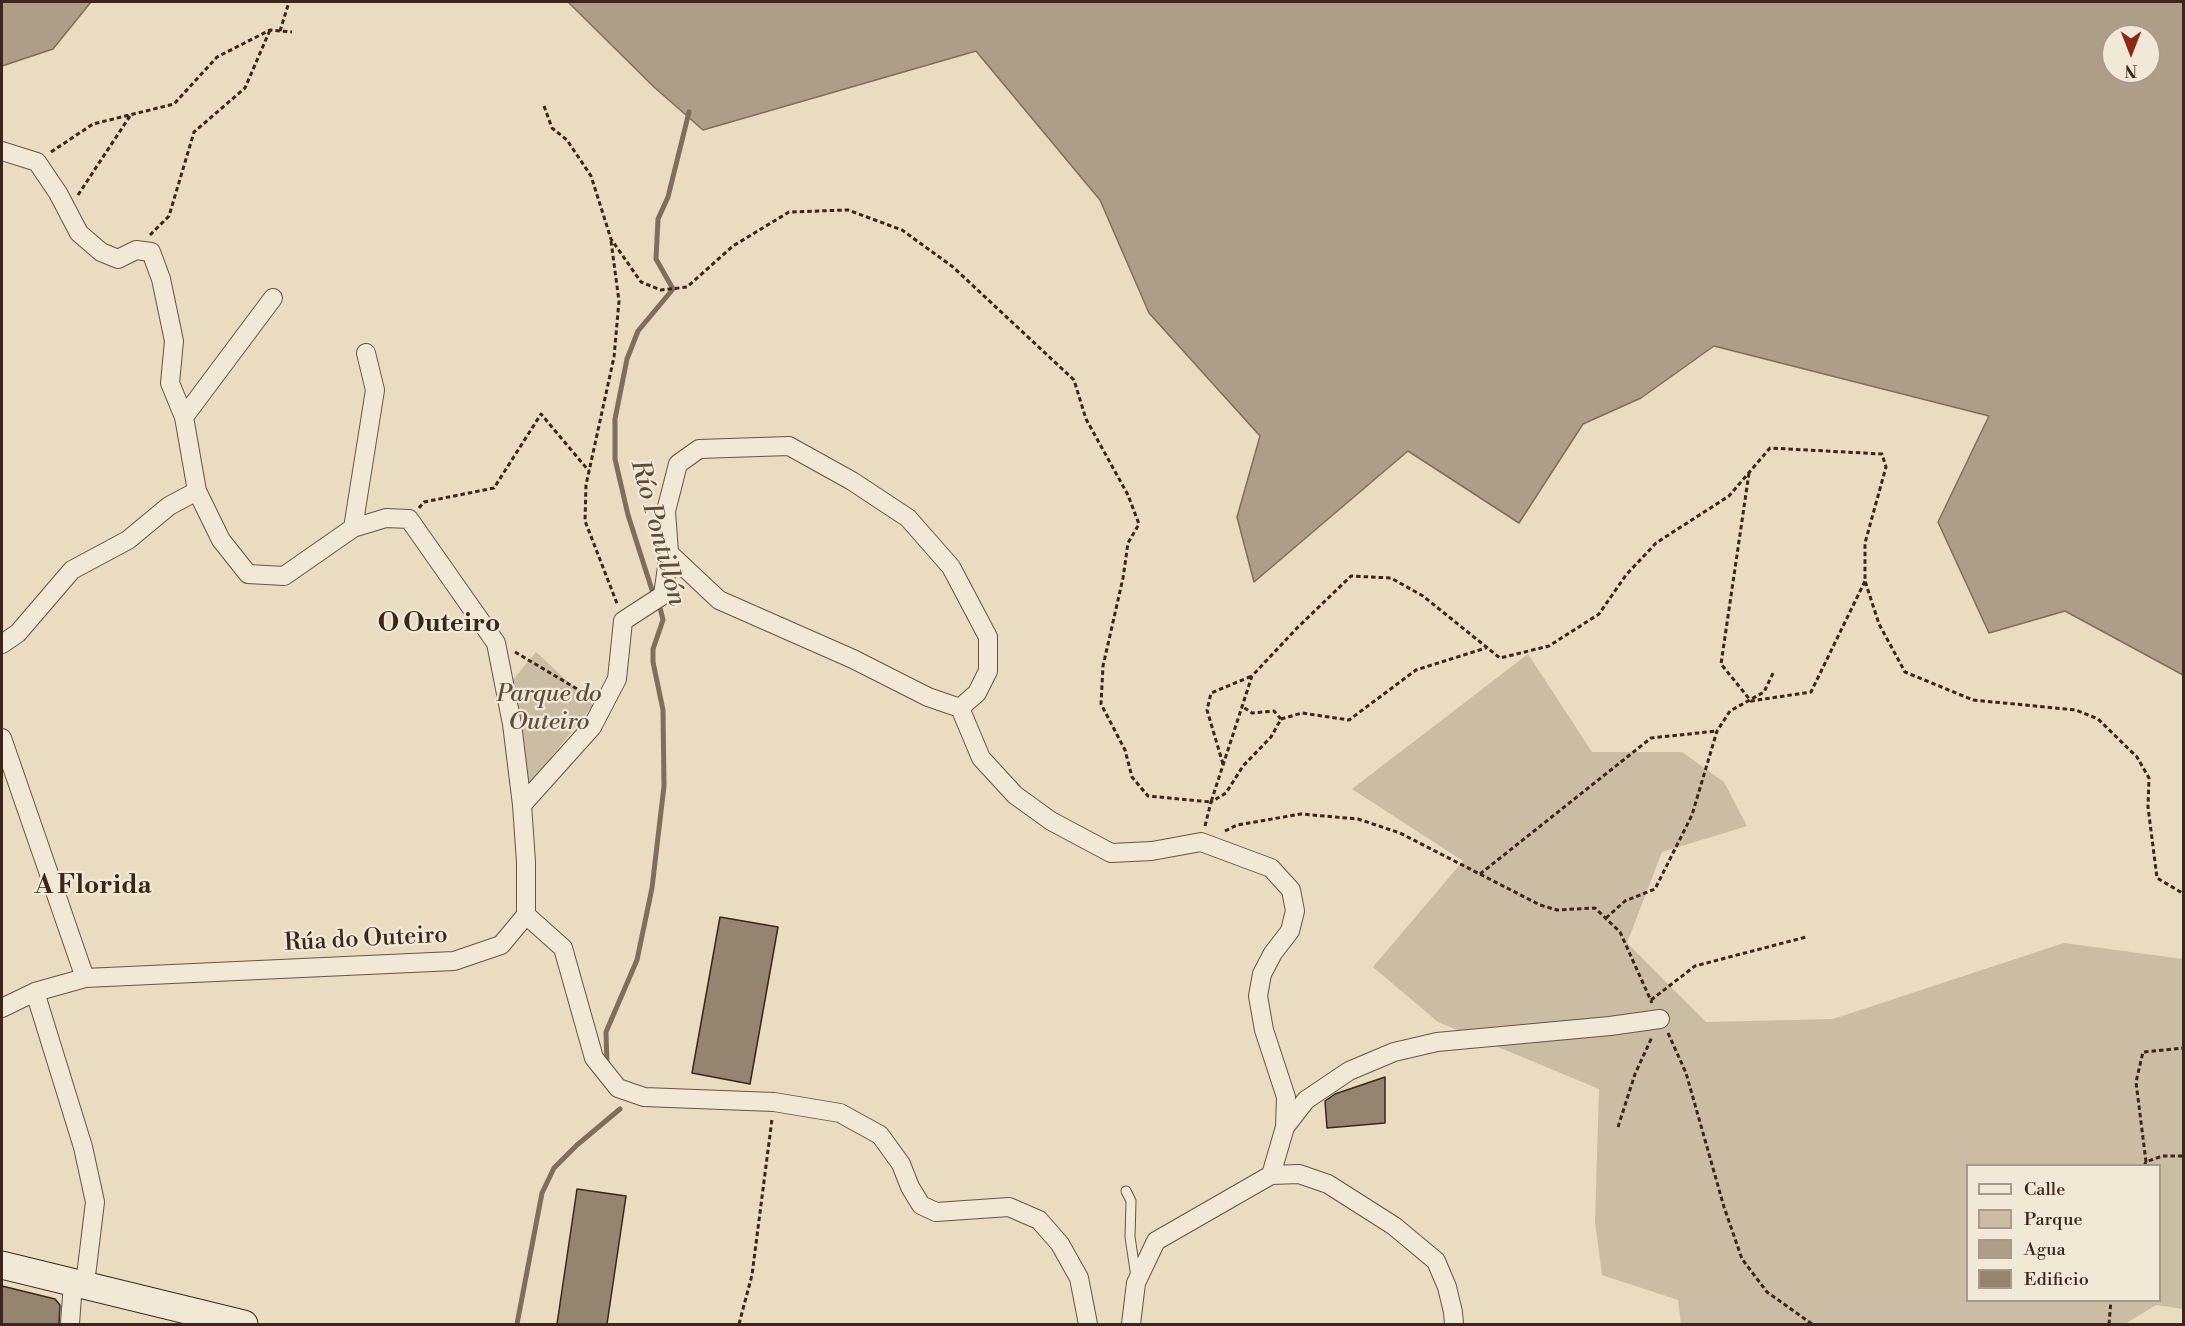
<!DOCTYPE html>
<html>
<head>
<meta charset="utf-8">
<style>
	body { margin:0 }
	#map { position:relative; width:2185px; height:1326px; overflow:hidden; background:#e9dcc0; font-family:"Libre Bodoni",serif }
	canvas { display:block }
	.frame { position:absolute; inset:0; border:3px solid #3a271a; pointer-events:none }
	.legend { position:absolute; left:1966px; top:1164px; width:195px; height:138px; box-sizing:border-box; background:#f1e8d6; border:2px solid #a89b8b; margin:0; padding:8px 10px; list-style:none; font-size:18px; color:#3a271a }
	.legend li { display:flex; align-items:center; gap:12px; height:30px }
	.legend b { width:30px; border:2px solid #a89b8b }
	.north { position:absolute; left:2101px; top:24px; width:60px; height:60px; box-sizing:border-box; background:#f1e8d6; border:2px solid #a89b8b; border-radius:50%; rotate:180deg; font-size:16px; font-weight:700; line-height:24px; text-align:center; color:#3a271a }
	.north::after { content:''; display:block; margin:auto; width:21px; height:27px; background:#8f2418; clip-path:polygon(50% 0,100% 100%,50% 72%,0 100%) }
</style>
</head>
<body>
<div id="map">
<canvas width="2185" height="1326"></canvas>
<div class="frame"></div>
<ul class="legend">
<li><b style="height:8px;background:#f1e8d6"></b>Calle</li>
<li><b style="height:16px;background:#cbbda4"></b>Parque</li>
<li><b style="height:16px;background:#ae9e88"></b>Agua</li>
<li><b style="height:16px;background:#958570"></b>Edificio</li>
</ul>
<div class="north">N</div>
</div>
<script>
const c = document.querySelector('canvas').getContext('2d');
c.lineJoin = 'round';
function fillPath(path, color) { c.fillStyle = color; c.fill(path, 'evenodd'); }
const shape = rows => new Path2D(rows.map(r => 'M' + r).join(''));
function trace(path, color, width, dash) { c.strokeStyle = color; c.lineWidth = width; c.lineCap = dash ? 'butt' : 'round'; c.setLineDash(dash || []); c.stroke(path); }
function label(font, color, halo, rows, align = 'center') {
  c.font = font + ' "Libre Bodoni",serif'; c.lineWidth = 4.5; c.setLineDash([]); c.textBaseline = 'middle'; c.strokeStyle = halo; c.fillStyle = color; for (const [text, x, y, turn = 0] of rows) {
    c.save(); c.translate(x, y); c.rotate((+turn || 0) * Math.PI / 180); c.textAlign = isNaN(turn) ? turn : align; if (halo) c.strokeText(text, 0, 0); c.fillText(text, 0, 0); c.restore();
  }
}
fillPath(shape([
	[536,652,593,705,528,786,510,683],
	[1528,654,1592,752,1682,752,1724,782,1747,826,1662,852,1627,943,1706,1022,1833,1019,2064,943,2183,959,2183,1309,2156,1305,2125,1324,1681,1324,1678,1300,1602,1275,1595,1222,1599,1089,1438,1022,1373,967,1463,861,1352,789],
	[1968,1166,2160,1166,2160,1300,1968,1300]
]), '#cbbda4');
const water = shape([
	[2,2,91,2,53,49,2,66,2,2],
	[568,2,2183,2,2183,675,2065,611,1989,633,1938,522,1989,416,1714,346,1641,398,1583,424,1519,523,1408,451,1254,582,1237,517,1260,436,1149,313,1100,200,976,51,703,130,654,87,568,2],
	[2113,36,2149,36,2149,72,2113,72,2113,36]
]);
fillPath(water, '#ae9e88');
trace(water, '#806e5c', 1.5);
trace(shape([
	[607,1065,606,1032,637,960,652,888,664,786,663,710,653,662,653,649,663,620,659,603,653,593,628,515,615,459,615,419,627,359,638,331,673,289,656,259,658,219,668,197,689,112],
	[517,1324,542,1193,554,1168,577,1145,620,1109]
]), '#806e5c', 5);
const building = shape([
	[720,917,778,927,750,1084,692,1073,720,917],
	[1385,1077,1385,1123,1327,1128,1325,1101,1335,1094,1385,1077],
	[577,1189,626,1196,607,1324,557,1324,577,1189],
	[2,1286,55,1299,60,1305,59,1324,2,1324,2,1286]
]);
fillPath(building, '#958570');
trace(building, '#3a271a', 1.5);
const service = shape([
	[1126,1191,1131,1201,1130,1237,1136,1277]
]);
const minor = shape([
	[2,151,37,162,58,193,79,233,101,252,118,259,136,250,151,252,161,279,174,341,170,383,184,417,197,491,221,540,248,574,284,576,353,528,386,518,409,519,496,643,512,724,522,805,526,862,526,915,501,945,454,961,85,978],
	[184,417,273,298],
	[353,528,375,390,366,353],
	[669,553,719,600,853,659,928,697,960,708],
	[2,644,18,633,72,570,128,540,169,506,197,491],
	[960,708,981,758,1015,795,1051,821,1111,853,1152,851,1201,842,1271,868,1291,890,1295,911,1290,931,1273,953,1262,974,1258,996,1264,1030,1286,1097,1285,1127,1271,1175],
	[2,738,85,978,35,992,2,1008],
	[522,805,592,727,617,679,623,621,663,595,669,553,666,511,678,464,699,449,789,446,852,481,908,518,951,567,988,637,988,671,977,693,960,708],
	[526,915,563,948,594,1058,618,1088,644,1097,774,1102,840,1113,880,1135,901,1164,910,1187,921,1205,936,1212,1009,1207,1039,1220,1060,1244,1079,1278,1088,1324],
	[35,992,83,1147,95,1202,85,1284],
	[1285,1127,1306,1100,1349,1071,1394,1052,1437,1042,1610,1026,1660,1019],
	[70,1324,73,1282],
	[1131,1324,1136,1283,1156,1241,1271,1175,1299,1174,1328,1184,1394,1226,1436,1261,1447,1287,1453,1312,1454,1324]
]);
const secondary = shape([
	[2,1265,244,1324]
]);
trace(service, '#665444', 11);
trace(minor, '#665444', 20);
trace(secondary, '#3a271a', 29);
trace(shape([
	[280,31,289,2],
	[544,106,552,128,567,140,591,176,611,239,641,282,661,290,687,287,733,246,789,212,848,210,902,230,953,267,1074,380,1086,419,1128,495,1139,524,1128,543,1123,578,1103,666,1101,704,1125,750,1132,777,1148,796,1211,802,1252,676,1297,628,1351,576,1391,578,1423,596,1500,658,1549,646,1599,614,1626,575,1656,543,1729,496,1770,448,1882,454,1886,467,1865,543,1865,581,1879,624,1905,672,1973,700,2076,710,2098,719,2137,757,2149,778,2148,807,2157,878,2184,894],
	[51,152,93,124,174,104,217,57,270,30,292,32],
	[78,195,130,116],
	[150,235,169,216,194,132,245,88,270,30],
	[611,241,619,301,614,357,586,485,585,521,618,606],
	[1749,473,1721,664,1751,701,1811,692,1865,581],
	[419,508,424,502,494,488,541,414,589,471],
	[515,652,589,696],
	[1281,719,1302,713,1349,720,1416,670,1486,648],
	[1223,764,1207,710,1211,693,1252,676],
	[1205,826,1211,802,1226,793,1243,766,1271,737,1281,719,1274,711,1252,713,1243,707],
	[1225,831,1237,825,1301,814,1358,819,1400,833,1540,905,1557,910,1595,908,1620,932,1652,1003],
	[1480,874,1651,738,1717,731],
	[1606,918,1625,901,1655,889,1692,815,1717,731,1730,711,1764,692,1774,671],
	[1651,1000,1695,966,1806,937],
	[1668,1033,1686,1073,1724,1207,1742,1259,1767,1292,1812,1324],
	[1618,1127,1635,1074,1652,1037],
	[2146,1162,2136,1082,2143,1052,2184,1048],
	[2144,1166,2146,1162,2162,1156,2184,1156],
	[739,1324,752,1275,772,1119],
	[2109,1324,2111,1300]
]), '#3a271a', 3, [4.5, 3]);
trace(service, '#f1e8d6', 9);
trace(minor, '#f1e8d6', 18);
trace(secondary, '#f1e8d6', 27);
label('italic 24px', '#5e4c3c', '#f1e8d6', [
	["Parque do",549,695],
	["Outeiro",549,723]
]);
label('24px', '#3a271a', '#f1e8d6', [
	["Rúa do Outeiro",366,940,-3]
]);
label('italic 26px', '#5d4b3b', '#f1e8d6', [
	["Río Pontillón",657,533,75]
]);
label('bold 26px', '#3a271a', '#f1e8d6', [
	["O Outeiro",439,625],
	["A Florida",93,887]
]);
</script>
</body>
</html>
